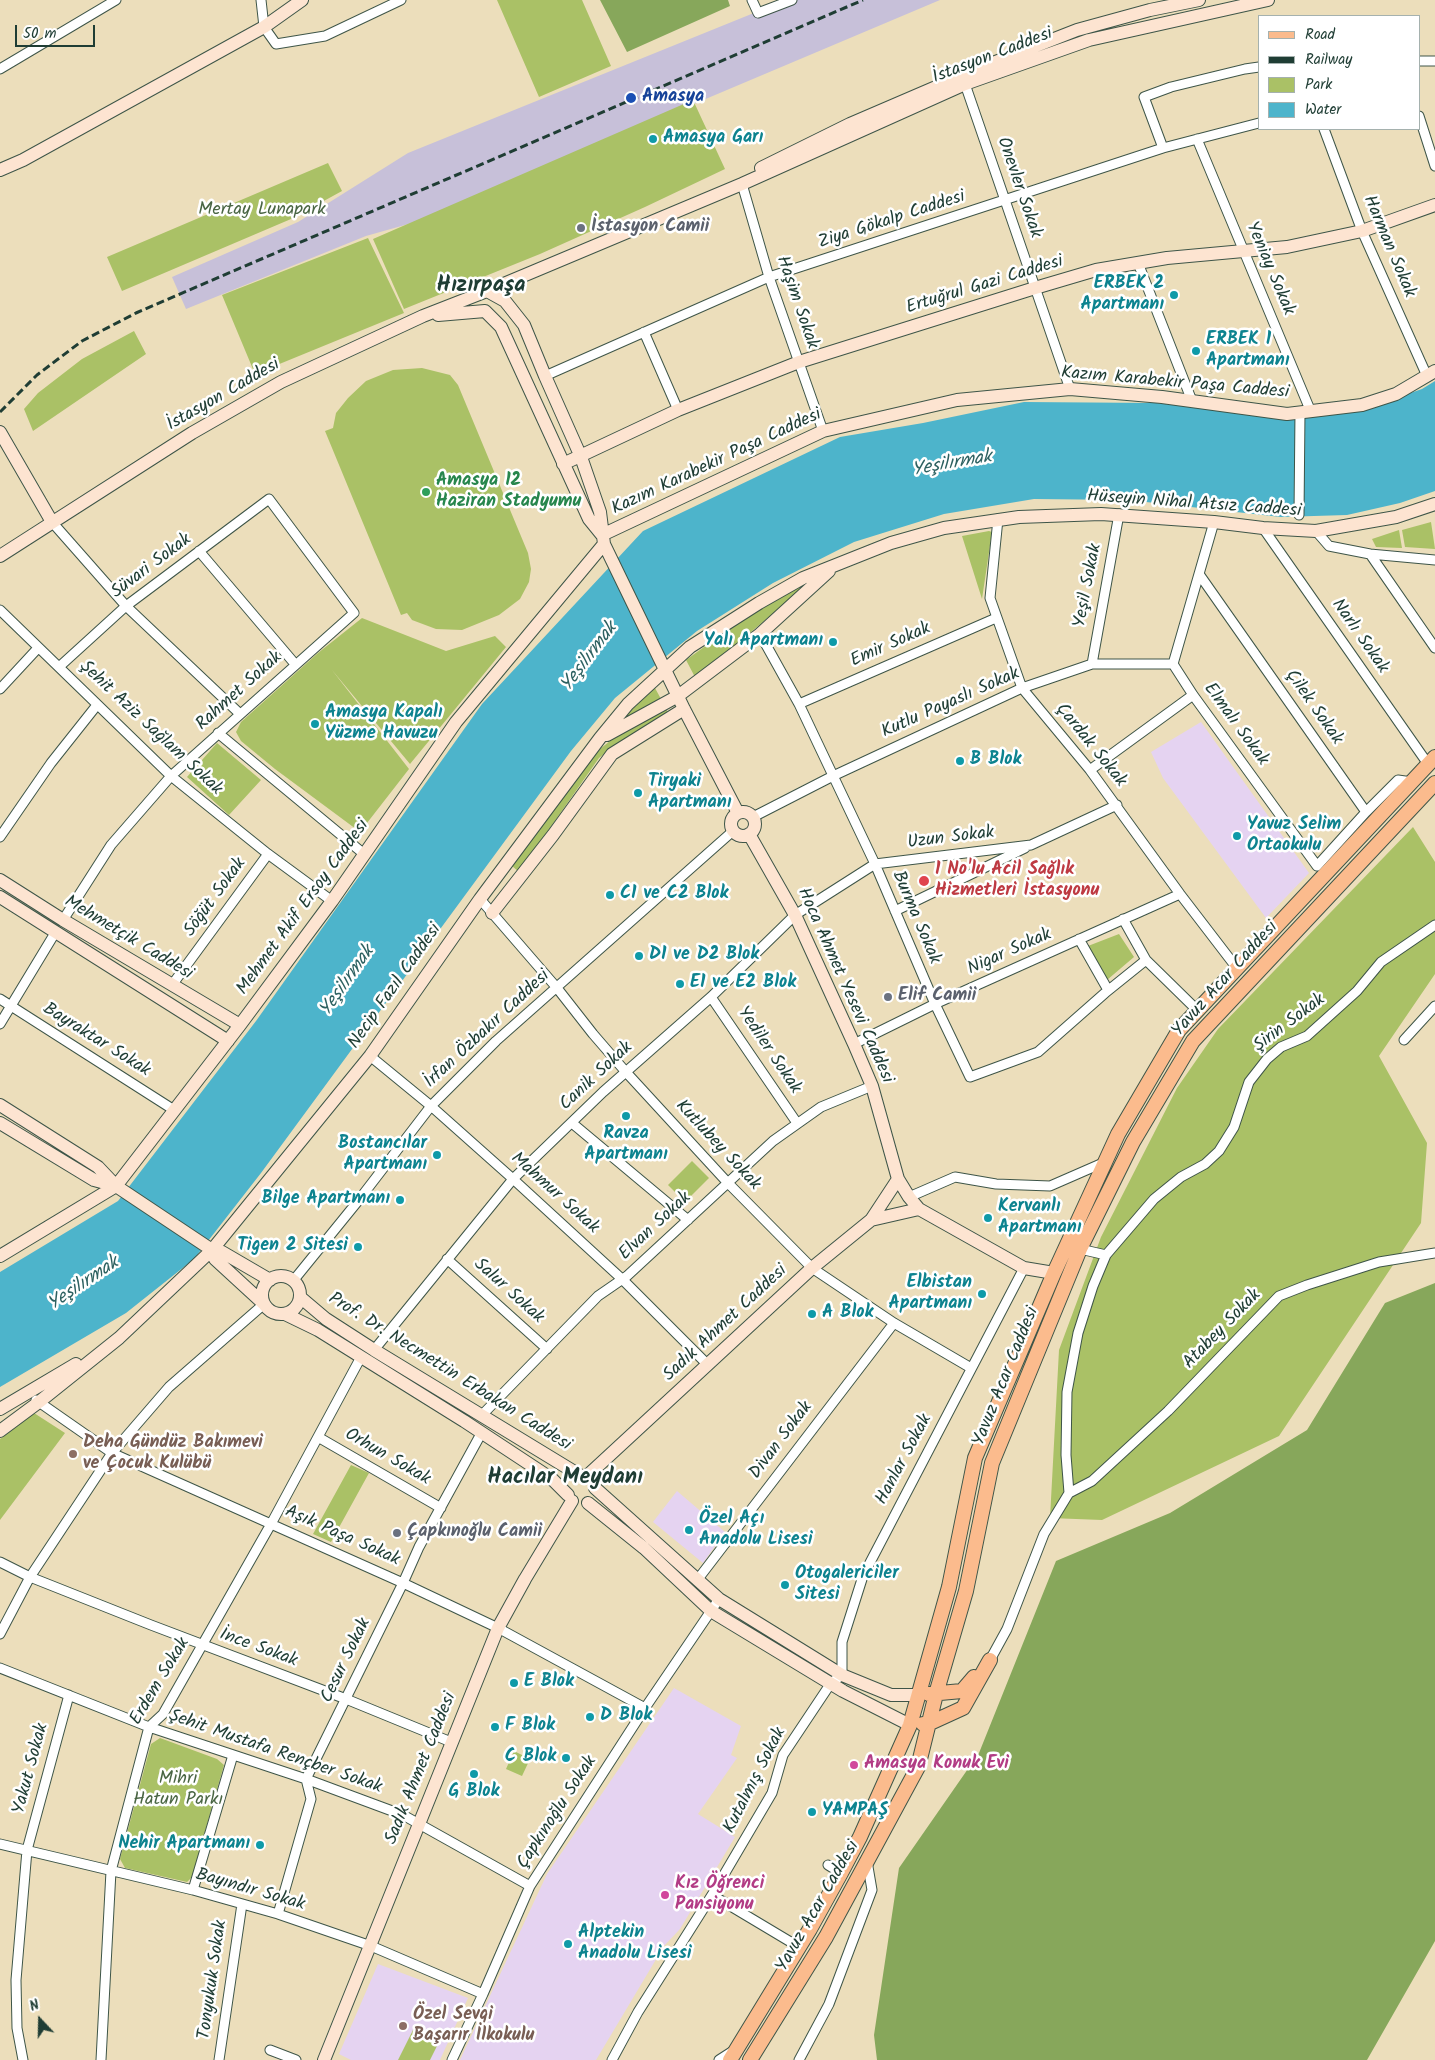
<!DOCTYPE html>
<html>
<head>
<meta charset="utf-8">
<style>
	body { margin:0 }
	#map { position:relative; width:1435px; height:2060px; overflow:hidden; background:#ecdebb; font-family:Kalam,sans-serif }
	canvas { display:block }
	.legend { position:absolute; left:1258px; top:15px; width:162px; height:115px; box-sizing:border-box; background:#fff; border:1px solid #a5b1ae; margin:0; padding:6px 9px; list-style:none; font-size:15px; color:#1f3d34 }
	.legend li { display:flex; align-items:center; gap:10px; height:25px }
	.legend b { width:25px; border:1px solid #a5b1ae }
	.north { position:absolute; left:15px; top:1995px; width:50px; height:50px; -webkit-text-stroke:4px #fff; paint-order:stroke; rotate:339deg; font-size:14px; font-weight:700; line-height:20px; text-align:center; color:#1f3d34 }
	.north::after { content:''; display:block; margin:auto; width:18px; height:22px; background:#1f3d34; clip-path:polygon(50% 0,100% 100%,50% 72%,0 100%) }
	.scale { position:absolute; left:15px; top:25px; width:80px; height:22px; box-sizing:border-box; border:2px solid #1f3d34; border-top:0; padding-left:6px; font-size:15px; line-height:18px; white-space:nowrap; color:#1f3d34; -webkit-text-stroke:4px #fff; paint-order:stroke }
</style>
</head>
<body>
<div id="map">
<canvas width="1435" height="2060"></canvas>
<ul class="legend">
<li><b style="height:6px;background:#fbbb8d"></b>Road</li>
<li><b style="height:6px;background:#1f3d34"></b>Railway</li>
<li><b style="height:14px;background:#aac166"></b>Park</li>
<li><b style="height:14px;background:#4db4cb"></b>Water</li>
</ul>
<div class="north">N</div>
<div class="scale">50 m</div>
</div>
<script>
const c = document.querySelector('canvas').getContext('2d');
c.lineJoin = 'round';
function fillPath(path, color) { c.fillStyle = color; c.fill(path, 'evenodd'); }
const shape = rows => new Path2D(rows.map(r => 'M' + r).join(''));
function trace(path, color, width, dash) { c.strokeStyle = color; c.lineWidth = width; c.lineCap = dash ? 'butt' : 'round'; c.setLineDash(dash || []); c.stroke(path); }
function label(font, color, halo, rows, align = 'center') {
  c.font = font + ' Kalam,sans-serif'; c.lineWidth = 5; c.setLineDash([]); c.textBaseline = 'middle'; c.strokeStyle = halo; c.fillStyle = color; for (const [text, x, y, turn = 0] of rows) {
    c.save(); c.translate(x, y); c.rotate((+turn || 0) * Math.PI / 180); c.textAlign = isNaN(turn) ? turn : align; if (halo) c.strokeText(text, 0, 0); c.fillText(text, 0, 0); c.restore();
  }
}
fillPath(shape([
	[1201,722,1309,873,1266,918,1163,778,1151,752],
	[677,1491,725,1532,703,1563,653,1522],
	[674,1688,741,1726,731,1755,737,1758,698,1814,735,1837,680,1929,664,1946,596,2060,460,2060,547,1874],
	[378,1964,468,1998,440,2060,351,2060,339,2054]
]), '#e5d3f1');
fillPath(shape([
	[786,0,940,0,412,223,366,236,186,309,172,277,298,222,408,153]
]), '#c7c0d9');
fillPath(shape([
	[497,0,582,0,611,66,539,97],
	[693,100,725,169,645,207,540,254,404,309,373,239],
	[328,163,342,191,291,219,122,291,107,257],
	[368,238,404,313,255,374,222,295],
	[134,331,146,354,33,431,24,409,38,393,82,359],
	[422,368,450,375,458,385,528,553,531,569,529,582,520,599,499,615,462,630,436,629,412,620,407,613,401,615,325,431,333,428,336,413,348,398,366,381,393,370],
	[1431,522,1435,549,1405,547,1402,530],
	[1399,530,1402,548,1376,547,1372,539],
	[989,531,992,532,982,599,962,536],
	[804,584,806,585,696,679,686,660,754,611],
	[362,618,446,651,495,636,506,647,410,764,332,670,409,769,360,832,275,769,241,741,236,732,241,722,318,653],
	[655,688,661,699,624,720,625,716],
	[665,707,669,714,610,749,599,758,519,872,512,866,595,753,610,741],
	[217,743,261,780,229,815,187,777],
	[1413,827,1435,862,1435,974,1379,1056,1427,1143,1421,1223,1279,1436,1102,1520,1050,1518,1059,1350,1101,1237,1177,1088,1218,1029],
	[1119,934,1134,957,1107,980,1088,946],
	[692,1161,709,1178,685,1202,668,1185],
	[34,1413,65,1433,0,1520,0,1439],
	[351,1465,369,1473,331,1542,313,1534],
	[160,1738,217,1759,224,1765,192,1877,187,1882,125,1868,120,1859,151,1744],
	[514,1751,530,1759,522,1776,506,1769],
	[414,2028,440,2040,430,2060,398,2060]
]), '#aac166');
fillPath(shape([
	[600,0,728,0,730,6,627,52],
	[1435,1283,1435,1941,1367,2060,877,2060,874,2035,899,1868,979,1753,1056,1561,1170,1513,1307,1430,1385,1303]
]), '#87a75b');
fillPath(shape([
	[1435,381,1435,491,1400,503,1347,515,1281,517,1128,500,1034,499,944,514,854,542,773,583,697,631,615,698,571,751,261,1173,194,1259,126,1313,0,1387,0,1272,118,1201,256,1021,482,704,643,531,840,437,923,423,1024,402,1157,403,1296,419,1367,408,1422,389]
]), '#4db4cb');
const street = shape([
	[261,0,264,27,276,44,325,36,401,0],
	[752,0,758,13,792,0],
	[1419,61,1435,61],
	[0,69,116,0],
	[965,84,1070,389],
	[1419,116,1435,166],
	[1324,129,1362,231,1427,376],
	[1197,139,1311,412],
	[1163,148,1144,97,1171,87,1245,69,1259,67],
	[742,184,769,277,823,431],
	[1138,263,1192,401],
	[644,332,678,410],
	[545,376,769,277,1163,148,1259,123],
	[1299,515,1300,412],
	[998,519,990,598,1022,688,1090,770,1180,894,1236,967],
	[52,522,126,606,239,713],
	[1214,522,1173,664,1193,695,1317,866,1366,812],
	[1263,528,1428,764],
	[1316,531,1329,546,1370,554,1435,648],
	[199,551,295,664],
	[1370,554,1435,560],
	[1199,574,1366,812,1398,780,1412,782],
	[0,610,171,776,268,854,332,901],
	[760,634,799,704,875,864,935,1004,970,1077,1038,1052,1105,993,1146,960],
	[1092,664,1119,514],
	[59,667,126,606,269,499,354,613,171,776,111,845,63,920],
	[0,689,38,648],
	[799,704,996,618],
	[218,733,364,854],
	[1090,770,1193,695],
	[753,817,833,776,1022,688,1092,664,1173,664],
	[0,837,51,763,97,705],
	[480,899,557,988,593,1034,625,1071,727,1182,812,1268,894,1323,971,1368],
	[895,911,1025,848],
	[1123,919,1146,960,1197,1010],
	[1079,939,1108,990],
	[172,985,268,854],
	[711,997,797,1123],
	[0,999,174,1110],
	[0,1024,55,933],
	[1404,1040,1435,1006],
	[854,1044,935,1004,1180,894],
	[370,1056,431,1106,513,1179,623,1280,708,1365],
	[572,1123,688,1220],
	[909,1197,955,1177,996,1184,1050,1186,1105,1162],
	[1080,1249,1106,1255,1154,1199,1181,1177,1205,1164,1219,1151,1234,1127,1249,1082,1267,1059,1281,1047,1307,1036,1357,991,1381,962,1435,925],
	[1106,1255,1093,1286,1078,1333,1067,1392,1066,1455,1069,1493,1092,1481,1168,1411,1279,1296,1307,1285,1379,1262,1435,1253],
	[447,1259,547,1349],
	[293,1281,358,1201,431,1106,496,1041,733,831],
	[374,1350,513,1179,603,1092,711,997,795,915,875,864,1031,845,1117,805],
	[36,1400,112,1453,403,1583,498,1628,645,1708],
	[481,1416,598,1296,627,1276,773,1141,821,1107,872,1086],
	[318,1437,441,1508],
	[0,1562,30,1577,151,1625,346,1699,451,1742],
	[698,1579,894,1323],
	[0,1634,30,1577,112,1453,169,1387,264,1304],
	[990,1660,1007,1629,1044,1534,1069,1493],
	[0,1668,149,1727,306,1779,403,1815,530,1886],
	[0,1844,193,1890,278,1914,371,1946,483,1994],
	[828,1865,841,1873],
	[193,1890,233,1755],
	[712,1895,799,1947],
	[278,1914,311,1799,306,1779,403,1583,419,1547,482,1432],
	[270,2050,296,2060],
	[23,2060,17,2028,16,1980,27,1850,69,1695],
	[101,2060,111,1871,149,1727,163,1714,271,1524,361,1357],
	[219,2060,242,1904],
	[452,2060,483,1994,530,1886,645,1708,719,1599],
	[612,2060,638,2012,712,1895,772,1793,783,1755,831,1683,842,1675,842,1642,863,1576,1024,1268],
	[719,2060,733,2051],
	[799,2060,829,2004,872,1890,867,1861]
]);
const secondary = shape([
	[761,168,850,124,985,66,1077,30,1150,10,1199,0],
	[0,170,23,160,264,27,302,0],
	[487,291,505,301,524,325,545,376,581,457,600,512,604,544,684,709,738,813],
	[438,315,485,311,501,327,589,519,602,535],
	[0,432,52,522],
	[563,464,678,410,799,362,1035,288,1096,270,1167,258,1287,247,1362,231,1435,205],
	[602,535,823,431,957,400,1070,389,1162,397,1287,414,1362,405,1396,394,1435,371],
	[0,556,192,433,281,382,423,316,487,291,742,184,965,84,1089,40,1268,0],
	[607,735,678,696,760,634,829,571],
	'731 824a12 12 0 1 1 24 0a12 12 0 1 1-24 0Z',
	[749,834,795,915,854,1044,872,1086,898,1179,909,1197,919,1209,1024,1268,1054,1273],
	[0,880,63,920,240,1025],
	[0,897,228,1041],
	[492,913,553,835,612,754,684,709],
	[0,1105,98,1167,116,1186,212,1250,222,1252,270,1280],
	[0,1123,94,1180,116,1186],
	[871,1220,919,1209],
	[212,1250,215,1259,264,1304],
	[0,1256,116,1186,240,1025,332,901,456,722,604,544],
	'262 1295a19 19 0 1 1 38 0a19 19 0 1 1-38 0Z',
	[300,1297,326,1319,374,1350,581,1476],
	[285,1314,318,1330,464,1421,552,1479,568,1495],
	[0,1409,76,1364],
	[0,1431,39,1402,119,1338,212,1250,370,1056,480,899,600,738,628,704,690,647,759,603,803,578,891,543,944,528,1019,517,1101,514,1214,522,1263,528,1316,531,1396,517,1435,504],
	[586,1477,812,1268,871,1220,898,1179],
	[595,1488,719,1599,842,1675,891,1695,917,1695],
	[588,1503,644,1548,711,1611,843,1691,910,1725],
	[324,2060,498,1628,525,1579,572,1501]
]);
const primary = shape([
	[929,1694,962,1691,974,1677],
	[923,1724,928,1724,963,1708,990,1660],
	[730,2060,810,1929,841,1873,860,1837,910,1725,949,1587,975,1458,1054,1273,1118,1134,1179,1030,1435,757],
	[750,2060,826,1937,918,1767,936,1694,966,1591,992,1463,1080,1249,1133,1142,1193,1041,1435,783]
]);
trace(street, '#3e5548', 11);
trace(secondary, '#3e5548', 14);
trace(primary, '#3e5548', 16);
trace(street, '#fff', 9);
trace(secondary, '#fde4d1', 12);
trace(primary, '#fbbb8d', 14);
trace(shape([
	[0,412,37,375,82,341,136,313,863,0]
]), '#1f3d34', 3, [8, 4]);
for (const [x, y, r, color] of [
	[631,98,6,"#1a4fb4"],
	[653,139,5,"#0f9aa8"],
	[581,228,5,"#6b7280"],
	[1174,295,5,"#0f9aa8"],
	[1196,351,5,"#0f9aa8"],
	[426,492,5,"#2e9e5b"],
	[833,642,5,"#0f9aa8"],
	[315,724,5,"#0f9aa8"],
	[960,761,5,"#0f9aa8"],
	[638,793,5,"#0f9aa8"],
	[1237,836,5,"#0f9aa8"],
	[924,881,6,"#e0444e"],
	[610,895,5,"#0f9aa8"],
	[639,956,5,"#0f9aa8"],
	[680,984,5,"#0f9aa8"],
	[888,997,5,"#6b7280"],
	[626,1116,5,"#0f9aa8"],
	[437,1155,5,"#0f9aa8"],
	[400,1200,5,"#0f9aa8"],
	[988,1218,5,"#0f9aa8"],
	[358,1247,5,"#0f9aa8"],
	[982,1294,5,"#0f9aa8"],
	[812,1314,5,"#0f9aa8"],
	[73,1454,5,"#8d6e63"],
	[689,1530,5,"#0f9aa8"],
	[397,1533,5,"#6b7280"],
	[785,1585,5,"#0f9aa8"],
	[514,1683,5,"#0f9aa8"],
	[590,1717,5,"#0f9aa8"],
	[495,1727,5,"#0f9aa8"],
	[566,1758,5,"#0f9aa8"],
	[854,1765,5,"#d1479c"],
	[474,1774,5,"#0f9aa8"],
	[812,1812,5,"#0f9aa8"],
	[260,1845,5,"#0f9aa8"],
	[665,1895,5,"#d1479c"],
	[568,1944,5,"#0f9aa8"],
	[403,2026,5,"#8d6e63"]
]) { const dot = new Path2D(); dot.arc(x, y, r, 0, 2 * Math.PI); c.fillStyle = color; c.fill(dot); trace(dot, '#fff', 2); }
label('18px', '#1f3d34', '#fff', [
	["İstasyon Caddesi",993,57,-21],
	["Onevler Sokak",1018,188,71],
	["Ziya Gökalp Caddesi",892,221,-18],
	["Harman Sokak",1388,247,67],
	["Yeniay Sokak",1269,269,67],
	["Ertuğrul Gazi Caddesi",985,286,-17],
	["Haşim Sokak",796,303,71],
	["Kazım Karabekir Paşa Caddesi",1175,384,5],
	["İstasyon Caddesi",224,396,-30],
	["Kazım Karabekir Paşa Caddesi",717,463,-25],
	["Hüseyin Nihal Atsız Caddesi",1194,505,4],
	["Süvari Sokak",152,567,-37],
	["Yeşil Sokak",1089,586,-79],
	["Narlı Sokak",1359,637,55],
	["Emir Sokak",891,646,-24],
	["Rahmet Sokak",240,692,-42],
	["Kutlu Payaslı Sokak",951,704,-24],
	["Çilek Sokak",1313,708,55],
	["Elmalı Sokak",1235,725,54],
	["Şehit Aziz Sağlam Sokak",150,729,43],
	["Çardak Sokak",1090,746,51],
	["Uzun Sokak",951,839,-7],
	["Söğüt Sokak",216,898,-54],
	["Mehmet Akif Ersoy Caddesi",304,908,-54],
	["Burma Sokak",915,918,67],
	["Mehmetçik Caddesi",128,939,31],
	["Nigar Sokak",1010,953,-24],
	["Yavuz Acar Caddesi",1226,980,-48],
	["Hoca Ahmet Yesevi Caddesi",844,986,66],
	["Necip Fazıl Caddesi",396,987,-55],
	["Şirin Sokak",1290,1024,-37],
	["İrfan Özbakır Caddesi",488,1030,-43],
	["Bayraktar Sokak",96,1041,32],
	["Yediler Sokak",768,1051,56],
	["Canik Sokak",597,1077,-43],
	["Kutlubey Sokak",717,1146,47],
	["Mahmur Sokak",554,1194,42],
	["Elvan Sokak",656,1227,-43],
	["Salur Sokak",508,1292,42],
	["Sadık Ahmet Caddesi",726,1324,-43],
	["Atabey Sokak",1223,1330,-46],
	["Prof. Dr. Necmettin Erbakan Caddesi",449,1373,32],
	["Yavuz Acar Caddesi",1007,1377,-68],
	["Divan Sokak",782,1441,-53],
	["Orhun Sokak",387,1458,30],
	["Hanlar Sokak",905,1460,-62],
	["Aşık Paşa Sokak",342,1537,24],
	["İnce Sokak",258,1649,20],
	["Cesur Sokak",347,1661,-64],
	["Erdem Sokak",161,1682,-59],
	["Şehit Mustafa Rençber Sokak",275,1753,19],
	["Yakut Sokak",32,1769,-75],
	["Sadık Ahmet Caddesi",422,1769,-68],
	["Kutalmış Sokak",756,1781,-63],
	["Çapkınoğlu Sokak",558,1813,-57],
	["Bayındır Sokak",250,1891,16],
	["Yavuz Acar Caddesi",819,1907,-60],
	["Tonyukuk Sokak",214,1980,-82]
]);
label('bold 18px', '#164399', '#fff', [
	["Amasya",642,98]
], 'left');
label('bold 18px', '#0d838f', '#fff', [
	["Amasya Garı",663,139],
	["ERBEK 2",1164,285,"right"],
	["Apartmanı",1164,306,"right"],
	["ERBEK 1",1206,341],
	["Apartmanı",1206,362],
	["Yalı Apartmanı",823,642,"right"],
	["Amasya Kapalı",325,714],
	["Yüzme Havuzu",325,735],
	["B Blok",970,761],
	["Tiryaki",648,783],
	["Apartmanı",648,804],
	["Yavuz Selim",1247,826],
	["Ortaokulu",1247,847],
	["C1 ve C2 Blok",620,895],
	["D1 ve D2 Blok",649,956],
	["E1 ve E2 Blok",690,984],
	["Ravza",626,1135,"center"],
	["Apartmanı",626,1156,"center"],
	["Bostancılar",427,1145,"right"],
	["Apartmanı",427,1166,"right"],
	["Bilge Apartmanı",390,1200,"right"],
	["Kervanlı",998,1208],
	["Apartmanı",998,1229],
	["Tigen 2 Sitesi",348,1247,"right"],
	["Elbistan",972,1284,"right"],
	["Apartmanı",972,1305,"right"],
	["A Blok",822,1314],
	["Özel Açı",699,1520],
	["Anadolu Lisesi",699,1541],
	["Otogalericiler",795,1575],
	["Sitesi",795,1596],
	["E Blok",524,1683],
	["D Blok",600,1717],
	["F Blok",505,1727],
	["C Blok",556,1758,"right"],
	["G Blok",474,1793,"center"],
	["YAMPAŞ",822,1812],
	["Nehir Apartmanı",250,1845,"right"],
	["Alptekin",578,1934],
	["Anadolu Lisesi",578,1955]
], 'left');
label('18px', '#496543', '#fff', [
	["Mertay Lunapark",262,211],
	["Mihri",178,1780],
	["Hatun Parkı",178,1801]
]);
label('bold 18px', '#5b616d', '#fff', [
	["İstasyon Camii",591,228],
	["Elif Camii",898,997],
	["Çapkınoğlu Camii",407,1533]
], 'left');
label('bold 18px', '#27864d', '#fff', [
	["Amasya 12",436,482],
	["Haziran Stadyumu",436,503]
], 'left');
label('bold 18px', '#be3a42', '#fff', [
	["1 No'lu Acil Sağlık",935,871],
	["Hizmetleri İstasyonu",935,892]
], 'left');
label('bold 18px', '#785e54', '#fff', [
	["Deha Gündüz Bakımevi",83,1444],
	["ve Çocuk Kulübü",83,1465],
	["Özel Sevgi",413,2016],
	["Başarır İlkokulu",413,2037]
], 'left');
label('bold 18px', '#b23c85', '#fff', [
	["Amasya Konuk Evi",864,1765],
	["Kız Öğrenci",675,1885],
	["Pansiyonu",675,1906]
], 'left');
label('italic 19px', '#2d6161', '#fff', [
	["Yeşilırmak",952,465,-10],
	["Yeşilırmak",590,658,-53],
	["Yeşilırmak",348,982,-55],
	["Yeşilırmak",84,1285,-34]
]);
label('bold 22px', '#1f3d34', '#fff', [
	["Hızırpaşa",481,287],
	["Hacılar Meydanı",565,1479]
]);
</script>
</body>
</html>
